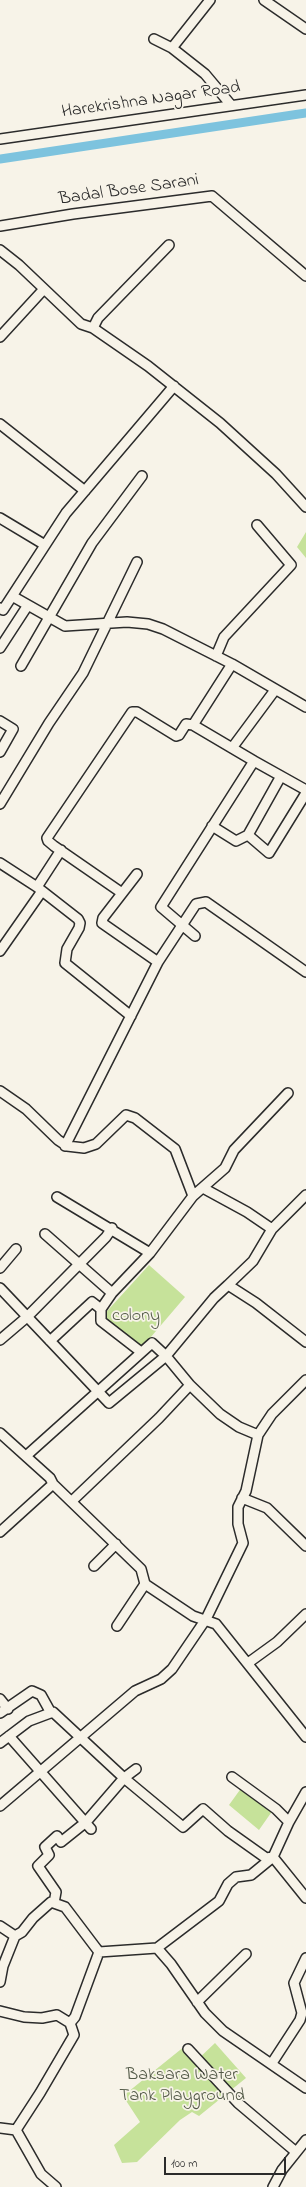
<!DOCTYPE html>
<html>
<head>
<meta charset="utf-8">
<style>
	body { margin:0 }
	#map { position:relative; width:306px; height:2187px; overflow:hidden; background:#f7f3e8; font-family:"Indie Flower",sans-serif }
	canvas { display:block }
	.scale { position:absolute; left:164px; top:2157px; width:122px; height:18px; box-sizing:border-box; border:2px solid #2b2b2b; border-top:0; padding-left:5px; font-size:12px; line-height:14px; white-space:nowrap; color:#2b2b2b; -webkit-text-stroke:3px #f7f3e8; paint-order:stroke }
</style>
</head>
<body>
<div id="map">
<canvas width="306" height="2187"></canvas>
<div class="scale">100 m</div>
</div>
<script>
const c = document.querySelector('canvas').getContext('2d');
c.lineJoin = 'round';
function fillPath(path, color) { c.fillStyle = color; c.fill(path, 'evenodd'); }
const shape = rows => new Path2D(rows.map(r => 'M' + r).join(''));
function trace(path, color, width, dash) { c.strokeStyle = color; c.lineWidth = width; c.lineCap = dash ? 'butt' : 'round'; c.setLineDash(dash || []); c.stroke(path); }
function label(font, color, halo, rows, align = 'center') {
  c.font = font + ' "Indie Flower",sans-serif'; c.lineWidth = 3.5; c.setLineDash([]); c.textBaseline = 'middle'; c.strokeStyle = halo; c.fillStyle = color; for (const [text, x, y, turn = 0] of rows) {
    c.save(); c.translate(x, y); c.rotate((+turn || 0) * Math.PI / 180); c.textAlign = isNaN(turn) ? turn : align; if (halo) c.strokeText(text, 0, 0); c.fillText(text, 0, 0); c.restore();
  }
}
fillPath(shape([
	[306,532,306,558,297,547],
	[149,1265,185,1297,139,1351,99,1320],
	[242,1787,273,1810,259,1830,229,1805],
	[215,2043,246,2078,199,2116,192,2112,180,2120,137,2162,122,2163,114,2145,140,2122,123,2096,185,2046,196,2061]
]), '#c6e29a');
trace(shape([
	[0,159,306,113]
]), '#7dc3de', 9);
const minor = shape([
	[264,0,306,29],
	[154,39,172,48,205,74,231,105],
	[172,48,210,0],
	[0,139,306,95],
	[0,226,73,214,212,196,306,276],
	[0,250,19,265,81,324,93,328,148,366,220,423,276,474,306,507],
	[93,328,98,318,169,245],
	[0,337,44,289],
	[0,424,85,491],
	[0,518,45,545],
	[12,596,65,626,127,622,148,624,163,629,232,664,306,707],
	[0,608,3,610,66,513,174,386],
	[0,648,28,605],
	[216,656,224,637,291,565,257,525],
	[21,666,92,543,142,476],
	[0,721,13,729,0,752],
	[232,748,275,690],
	[254,761,306,790],
	[0,804,49,723,83,673,137,562],
	[212,826,236,841,248,835,269,853,306,793],
	[248,835,281,776],
	[0,863,37,887,78,919,80,923,79,928,67,949,65,963,131,1016],
	[137,874,103,918,102,923,158,962],
	[37,887,61,850],
	[122,893,54,846,48,841,47,838,132,712,137,712,176,736,179,735,186,724,193,725],
	[195,936,161,907,254,761,193,725,232,664],
	[0,951,42,891],
	[0,1091,26,1109,58,1140,67,1146,84,1148,96,1144,126,1115,135,1118,175,1149,193,1196],
	[65,1146,158,962,196,904,206,902,306,972],
	[203,1188,247,1212,272,1229],
	[306,1195,272,1229,253,1261,228,1285,256,1303,306,1342],
	[57,1197,150,1253],
	[45,1234,112,1293],
	[0,1268,16,1249],
	[0,1288,109,1403,166,1356,190,1385,220,1414,239,1427,258,1435],
	[0,1340,27,1317,106,1237,112,1228],
	[50,1341,92,1302,101,1309],
	[141,1352,101,1321,101,1309,112,1293,150,1253,193,1196,225,1168,234,1150,288,1093],
	[0,1433,50,1478,53,1484,141,1569,145,1584,193,1616,216,1624,306,1737],
	[26,1456,152,1343,166,1356,214,1298,228,1285],
	[242,1498,267,1508,306,1546],
	[72,1501,159,1418,190,1385],
	[0,1532,53,1484],
	[94,1566,116,1544],
	[117,1626,145,1584],
	[248,1663,277,1642,306,1614],
	[0,1699,8,1709],
	[0,1713,32,1691,41,1695,51,1713],
	[9,1736,91,1829],
	[0,1743,29,1721,53,1712,124,1778,183,1827,203,1809,228,1831,266,1858,273,1857],
	[232,1777,276,1809,289,1822],
	[0,1806,135,1691,161,1679,172,1669,206,1619,243,1543,238,1524,238,1507,246,1491,258,1435,272,1414,306,1380],
	[273,1857,306,1898],
	[54,1903,56,1892,38,1866,49,1855,45,1847,57,1836,61,1842,86,1822,124,1778,136,1769],
	[0,1926,15,1936],
	[157,1948,219,1901,228,1884,236,1877,251,1875,273,1857,289,1822,306,1792],
	[0,1982,3,1966,15,1936,22,1932,33,1918,51,1902,65,1907,99,1952],
	[197,2002,246,1954],
	[0,2011,24,2017,42,2018,57,2015,70,2023,75,2017,99,1952,157,1948,171,1964,205,2013,223,2031,306,2088],
	[188,2049,238,2103,296,2152],
	[272,2063,300,2020,302,2013,294,1983,306,1958],
	[0,2128,16,2130,40,2093,74,2035,70,2023],
	[16,2130,41,2174,56,2187],
	[273,2187,282,2170,306,2140]
]);
trace(minor, '#2b2b2b', 12);
trace(minor, '#f7f3e8', 9);
label('18px', '#2b2b2b', '#f7f3e8', [
	["Harekrishna Nagar Road",151,101,-8],
	["Badal Bose Sarani",129,191,-8]
]);
label('18px', '#525947', '#f7f3e8', [
	["colony",136,1317],
	["Baksara Water",182,2076],
	["Tank Playground",182,2097]
]);
</script>
</body>
</html>
